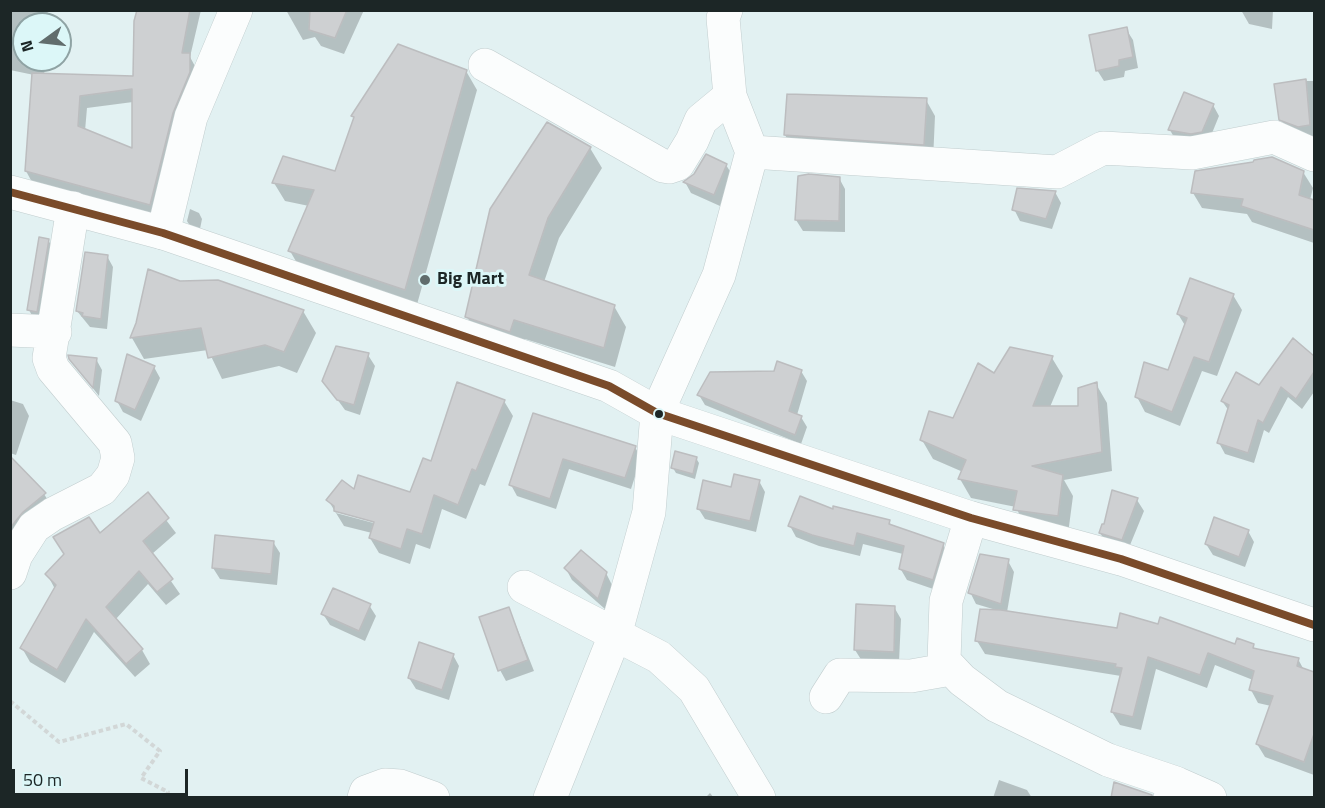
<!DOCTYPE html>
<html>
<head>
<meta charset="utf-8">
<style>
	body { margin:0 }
	#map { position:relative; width:1325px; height:808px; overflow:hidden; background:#e2f1f2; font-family:"Titillium Web",sans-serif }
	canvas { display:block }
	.frame { position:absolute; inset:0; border:12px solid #1c2626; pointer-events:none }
	.north { position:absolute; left:12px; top:12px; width:60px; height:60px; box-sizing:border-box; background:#dcf7f8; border:2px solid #8fa3a4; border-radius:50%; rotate:255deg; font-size:16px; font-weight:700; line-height:24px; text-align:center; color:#1c2626 }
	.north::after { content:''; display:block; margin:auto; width:21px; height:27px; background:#616d6d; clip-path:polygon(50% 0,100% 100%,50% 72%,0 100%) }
	.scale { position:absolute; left:12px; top:769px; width:176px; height:27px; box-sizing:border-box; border:3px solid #1c2626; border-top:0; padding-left:8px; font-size:18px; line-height:21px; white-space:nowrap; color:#1c2626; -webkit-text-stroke:4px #dcf7f8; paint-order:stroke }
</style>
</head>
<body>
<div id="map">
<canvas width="1325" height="808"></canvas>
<div class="frame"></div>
<div class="north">N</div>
<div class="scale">50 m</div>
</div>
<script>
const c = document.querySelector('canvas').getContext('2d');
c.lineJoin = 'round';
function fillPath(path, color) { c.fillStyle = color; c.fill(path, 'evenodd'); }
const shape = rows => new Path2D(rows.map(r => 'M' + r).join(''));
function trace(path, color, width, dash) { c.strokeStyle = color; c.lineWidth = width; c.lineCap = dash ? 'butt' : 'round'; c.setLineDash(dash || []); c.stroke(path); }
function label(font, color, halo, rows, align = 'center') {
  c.font = font + ' "Titillium Web",sans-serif'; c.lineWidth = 6; c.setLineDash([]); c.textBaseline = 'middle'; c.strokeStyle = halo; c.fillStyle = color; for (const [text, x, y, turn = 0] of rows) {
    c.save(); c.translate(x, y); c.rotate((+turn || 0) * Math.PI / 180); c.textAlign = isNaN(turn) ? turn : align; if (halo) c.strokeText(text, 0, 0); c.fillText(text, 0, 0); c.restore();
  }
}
fillPath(shape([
	[10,10,47,10,51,24,24,24,24,60,46,60,44,75,134,78,139,10,201,10,190,57,196,68,157,217,33,184,26,171,34,75,10,70],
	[133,102,134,150,85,131,87,108],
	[286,10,364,10,344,54,321,46,315,37,303,40],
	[1241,10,1273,10,1272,29,1249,24],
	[1126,29,1133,40,1138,68,1125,71,1124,77,1104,81,1097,70],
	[466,71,477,90,416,308,301,270,290,251,309,206,285,201,274,183,336,173,354,119,353,116],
	[1300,81,1314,81,1314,142,1287,130,1281,119],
	[1185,94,1213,105,1219,116,1208,143,1176,141,1170,130],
	[926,100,935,116,933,161,795,152,785,135],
	[590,148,602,168,559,238,544,282,614,306,626,327,615,367,525,339,521,352,479,337,467,317],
	[726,165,733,176,720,206,691,193,685,182],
	[1303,172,1313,188,1310,200,1314,202,1314,243,1252,222,1247,214,1202,208,1193,193],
	[800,178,839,178,845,189,845,232,803,231,796,220],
	[1055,192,1061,203,1052,229,1020,221,1014,209],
	[190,209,199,213,202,219,200,229,190,226,187,221],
	[48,240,55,251,43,323,35,321,29,310],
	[107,256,113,267,107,329,90,327,77,311],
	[180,282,303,311,316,333,297,373,279,366,222,379,208,350,144,359,132,338,138,324],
	[1233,295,1242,310,1217,376,1202,371,1180,426,1145,412,1137,397,1169,372,1186,327,1178,314],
	[1293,340,1314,358,1314,392,1302,409,1288,397,1269,433,1264,430,1254,463,1225,454,1219,443,1229,411,1222,401,1259,386],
	[368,355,375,366,360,415,345,410,324,381],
	[1052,358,1063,376,1050,407,1080,407,1096,384,1107,403,1112,471,1064,480,1073,496,1068,534,1026,529,1016,507,971,498,960,479,963,472,933,459,922,440,953,420,994,375],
	[96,359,102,370,99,396,77,368],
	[154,367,160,378,141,421,123,412,117,401],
	[801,371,807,381,797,415,801,417,807,427,801,444,705,405,699,395],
	[10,400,23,404,29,416,16,455,10,453],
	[504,401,513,416,485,486,480,484,466,519,442,509,430,549,416,544,410,564,379,553,370,538,372,533,344,526,328,500,355,492,411,494,432,463],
	[339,510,381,522,381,525,336,513],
	[534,415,635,447,641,458,631,489,569,469,556,509,517,496,511,485],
	[696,458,699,463,695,479,676,473,673,468],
	[10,461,44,494,51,505,10,532],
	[759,481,765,492,756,532,705,519,698,508],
	[147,495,176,533,152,554,180,594,166,605,148,584,115,620,142,650,150,664,135,677,94,632,65,683,30,662,22,648,55,589,47,574],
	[1137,500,1144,511,1128,550,1107,544,1100,533],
	[834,511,889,521,892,527,943,545,949,556,939,591,907,580,900,568,903,554,863,544,860,556,819,546,796,537,790,526],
	[1248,531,1254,542,1245,567,1213,555,1206,544],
	[216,536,273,542,280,553,277,585,220,579,213,568],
	[1008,561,1014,572,1007,612,1236,646,1253,646,1256,650,1298,659,1304,670,1314,673,1314,775,1265,757,1257,744,1271,706,1258,703,1251,690,1253,680,1215,665,1207,688,1156,669,1141,730,1120,725,1112,712,1121,676,985,654,977,641,996,610,976,604,970,592],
	[566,569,606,573,612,585,605,609,572,580],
	[369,605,376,616,365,641,330,625,323,614],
	[894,607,901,619,899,662,862,661,855,650],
	[509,608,534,671,506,681,500,670],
	[453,655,459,666,449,700,416,689,409,678],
	[999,780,1027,790,1032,798,993,798],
	[710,793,714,798,705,798]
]), '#0003');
const building = shape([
	[137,10,190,10,182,53,190,53,190,72,173,113,150,205,25,171,32,73,133,76,134,21,137,10],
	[132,89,132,148,78,126,80,96,132,89],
	[310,10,347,10,335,38,309,30,310,10],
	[1127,27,1133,57,1119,60,1119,66,1096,71,1089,35,1127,27],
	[398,44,467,70,405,290,288,251,314,190,272,183,283,156,335,171,354,117,351,116,398,44],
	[1306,79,1310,125,1298,127,1279,120,1274,84,1306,79],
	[1184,92,1214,104,1202,132,1191,134,1168,130,1184,92],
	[787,94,927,98,924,145,784,135,787,94],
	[547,122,591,147,548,218,529,275,615,305,604,348,514,320,510,332,465,317,490,209,547,122],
	[706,154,727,164,714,195,683,182,694,174,706,154],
	[1272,157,1304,171,1299,195,1314,200,1314,230,1241,206,1243,199,1191,193,1195,171,1253,162,1254,160,1272,157],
	[809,174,840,177,839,221,795,220,798,176,809,174],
	[1017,188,1056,191,1046,219,1012,210,1017,188],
	[39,237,49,239,37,312,27,310,39,237],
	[85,252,108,255,101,319,82,316,83,313,76,311,85,252],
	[148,269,180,281,218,280,304,310,284,352,265,345,208,358,201,328,130,338,136,323,148,269],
	[1190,278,1234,294,1209,362,1194,357,1172,412,1135,397,1144,362,1168,370,1187,318,1177,314,1190,278],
	[1293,338,1314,356,1314,372,1296,399,1281,387,1263,423,1258,420,1248,453,1217,443,1229,405,1221,401,1236,372,1259,385,1293,338],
	[336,346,369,353,354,405,337,400,322,381,336,346],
	[1010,347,1053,356,1033,406,1078,406,1078,388,1097,382,1102,452,1032,466,1063,475,1058,516,1013,510,1017,491,958,479,966,460,920,440,929,411,953,418,978,363,994,373,1010,347],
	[127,354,155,366,135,410,115,401,127,354],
	[68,355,97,358,93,388,69,359,68,355],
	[777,361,802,370,789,411,802,416,795,435,697,395,710,372,774,371,777,361],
	[457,382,505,400,476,471,472,469,458,505,434,495,422,534,407,529,401,549,369,538,374,522,334,511,334,506,326,500,342,480,354,489,358,475,410,492,423,458,431,461,457,382],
	[533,413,636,446,625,478,563,459,550,499,509,485,533,413],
	[675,451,697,457,693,474,671,468,675,451],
	[10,456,46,493,23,512,10,528,10,456],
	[734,474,760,480,750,521,697,509,703,480,731,487,734,474],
	[1112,490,1138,498,1122,540,1099,533,1102,524,1104,524,1112,490],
	[148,492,169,518,143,541,173,579,157,592,139,571,106,607,143,649,126,664,86,619,57,670,20,648,56,585,45,574,64,554,53,537,89,517,100,533,148,492],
	[800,496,833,509,833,506,890,520,889,524,944,543,933,580,899,569,904,546,857,533,854,546,812,535,788,526,800,496],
	[1214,517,1249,530,1239,557,1205,544,1214,517],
	[215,535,274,541,271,574,212,568,215,535],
	[581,550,607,572,598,599,564,568,581,550],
	[980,554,1009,559,1001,604,968,593,980,554],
	[333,588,371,604,359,631,321,614,333,588],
	[856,604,895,606,894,652,854,650,856,604],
	[509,607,528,660,498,671,479,617,509,607],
	[980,609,1001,610,1117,628,1120,613,1158,624,1160,617,1235,644,1237,638,1254,644,1253,648,1299,658,1297,666,1314,672,1314,734,1304,762,1256,744,1273,696,1249,690,1254,671,1208,653,1200,675,1148,657,1133,717,1111,712,1122,668,1115,667,1116,664,975,641,980,609],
	[419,642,454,654,442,690,408,678,419,642],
	[1114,782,1152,795,1152,798,1111,798,1114,782]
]);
fillPath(building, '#ced0d2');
trace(building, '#bcbdbf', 1.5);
const minor = shape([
	[485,65,663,166,669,167,678,164,692,141,701,120,730,96],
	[752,152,1057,172,1103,148,1192,153,1274,137,1314,155],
	[163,233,191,117,236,10],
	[10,330,55,332],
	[971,518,946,601,944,661,962,680,997,706,1108,760,1176,783,1170,798],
	[10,573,16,555,34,527,53,514,102,489,113,475,118,458,115,443,53,369,49,358,73,208],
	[524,587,659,657,694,689,759,798],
	[826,697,840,675,911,676,951,669],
	[1176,783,1210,798],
	[364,798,366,792,385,785,400,786,433,798],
	[550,798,615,635,649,512,657,413,719,275,752,152,730,96,723,18,726,10]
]);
const major = shape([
	[10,192,163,233,609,386,657,413,971,518,1121,559,1314,625]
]);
trace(minor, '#c1cdce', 34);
trace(major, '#c1cdce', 34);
trace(shape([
	[10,701,59,742,126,724,160,751,141,778,168,792,166,798]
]), '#d2d7d7', 4, [4.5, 3]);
trace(minor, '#fbfdfd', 33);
trace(major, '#fbfdfd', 33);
trace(shape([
	[10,192,163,233,609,386,657,413,971,518,1121,559,1314,625]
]), '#7a4b2a', 8);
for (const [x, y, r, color] of [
	[425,280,6,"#616d6d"],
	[659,414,5,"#1c2626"]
]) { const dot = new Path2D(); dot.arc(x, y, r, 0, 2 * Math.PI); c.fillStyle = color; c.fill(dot); trace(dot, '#dcf7f8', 2); }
label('bold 18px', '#1c2626', '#dcf7f8', [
	["Big Mart",437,280]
], 'left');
</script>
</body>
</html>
